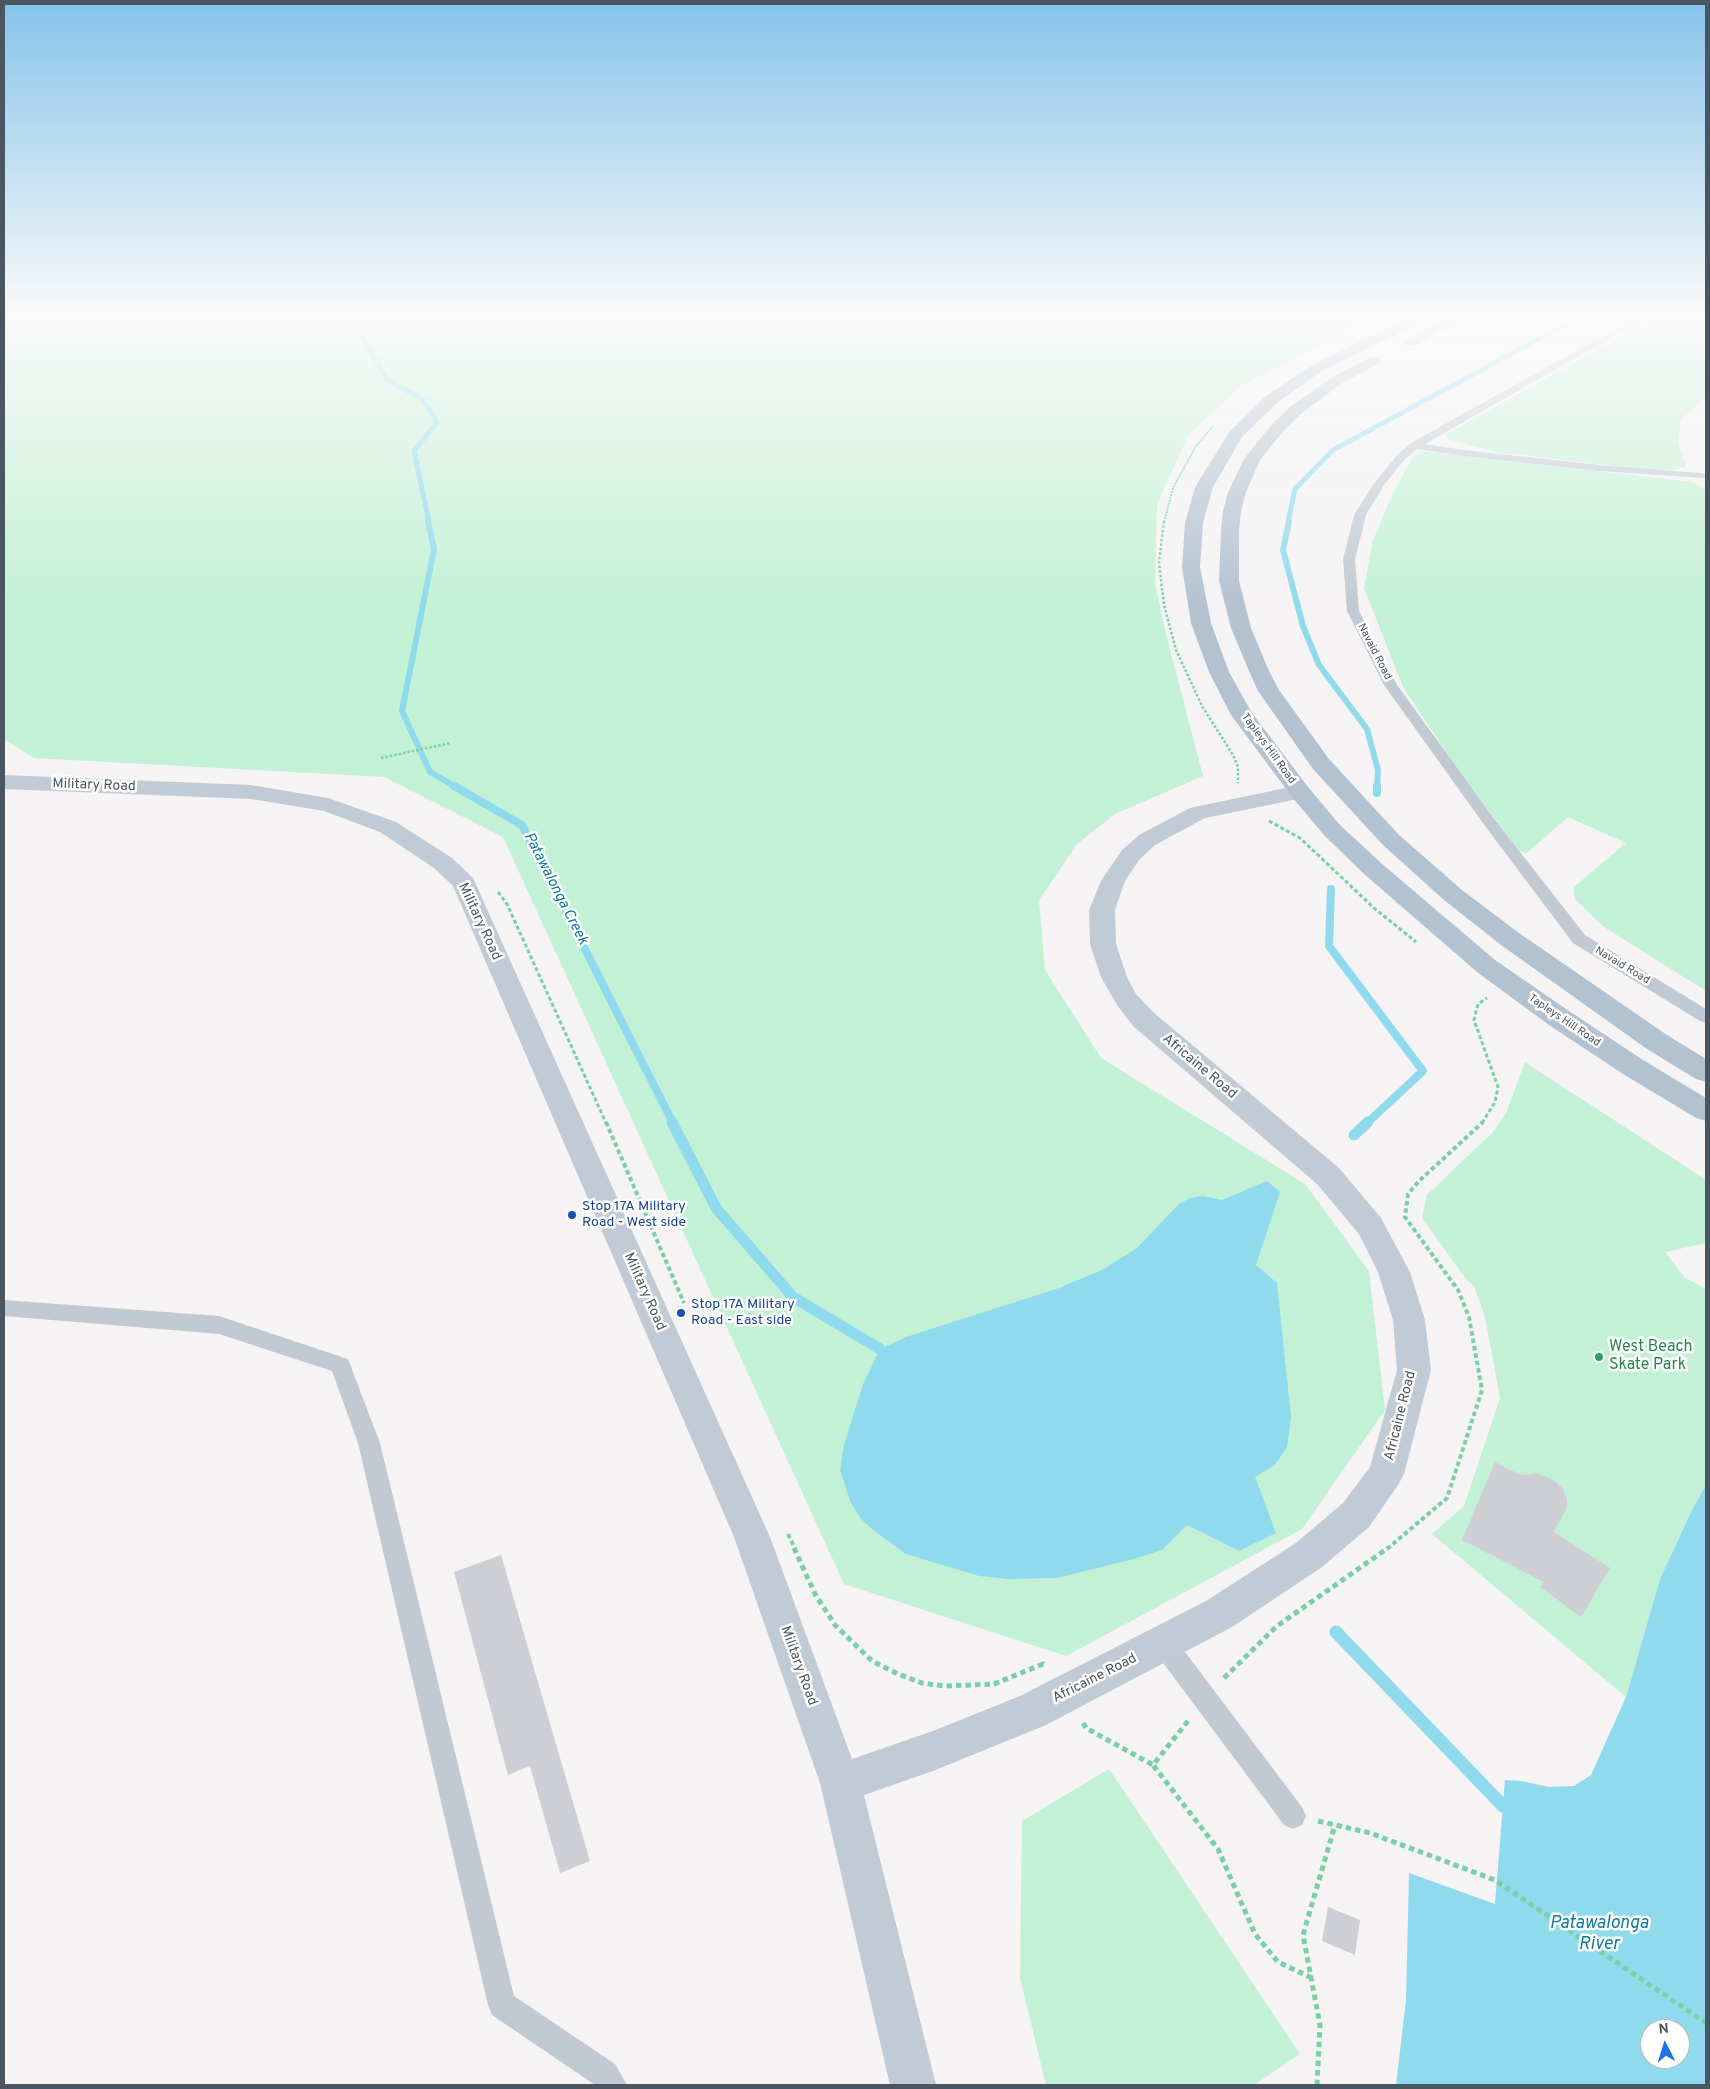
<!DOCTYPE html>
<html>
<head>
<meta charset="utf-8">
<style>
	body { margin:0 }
	#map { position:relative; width:1710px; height:2089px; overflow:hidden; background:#f5f3f3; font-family:Overpass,sans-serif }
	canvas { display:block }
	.frame { position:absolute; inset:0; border:5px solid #4a5661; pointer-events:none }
	.north { position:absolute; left:1640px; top:2019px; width:50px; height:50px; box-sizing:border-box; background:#fff; border:1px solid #b7bbc0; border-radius:50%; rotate:355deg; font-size:14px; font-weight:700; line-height:20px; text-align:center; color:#4a5661 }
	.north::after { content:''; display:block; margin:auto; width:18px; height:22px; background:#1a73e8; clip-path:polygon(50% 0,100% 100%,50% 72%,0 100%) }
</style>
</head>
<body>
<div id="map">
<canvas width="1710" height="2089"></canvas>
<div class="frame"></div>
<div class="north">N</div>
</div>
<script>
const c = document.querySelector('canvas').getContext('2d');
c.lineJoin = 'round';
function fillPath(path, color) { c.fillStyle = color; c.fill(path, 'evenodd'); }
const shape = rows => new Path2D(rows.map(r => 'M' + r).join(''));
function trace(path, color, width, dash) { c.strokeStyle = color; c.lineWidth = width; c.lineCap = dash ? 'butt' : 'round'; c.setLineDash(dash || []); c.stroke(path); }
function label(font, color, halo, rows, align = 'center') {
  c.font = font + ' Overpass,sans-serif'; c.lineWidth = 5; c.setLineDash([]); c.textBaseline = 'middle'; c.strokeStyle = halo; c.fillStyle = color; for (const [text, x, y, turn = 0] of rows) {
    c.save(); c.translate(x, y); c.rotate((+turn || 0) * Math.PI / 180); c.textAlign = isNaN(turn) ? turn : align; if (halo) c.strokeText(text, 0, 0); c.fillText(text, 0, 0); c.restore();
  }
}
fillPath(shape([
	[4,313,1381,313,1240,386,1188,436,1157,504,1155,584,1166,634,1203,776,1115,814,1077,844,1039,900,1045,970,1101,1058,1305,1184,1369,1271,1385,1410,1302,1529,1066,1656,844,1584,503,837,384,777,34,758,4,739],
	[1662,313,1706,313,1706,396,1681,420,1678,443,1686,467,1671,470,1641,469,1494,452,1447,439,1445,435],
	[1423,451,1693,482,1706,490,1706,991,1604,927,1575,899,1574,887,1626,843,1568,817,1527,853,1519,851,1456,767,1403,687,1364,588,1373,540,1392,495,1412,458],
	[1525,1062,1706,1180,1706,1243,1665,1252,1685,1278,1706,1289,1706,1485,1692,1510,1660,1579,1626,1697,1432,1534,1464,1506,1500,1398,1485,1317,1474,1286,1466,1279,1422,1218,1427,1195,1493,1132,1506,1113],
	[1109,1769,1300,2054,1254,2085,1046,2085,1020,1978,1022,1821]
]), '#c3f1d5');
fillPath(shape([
	[1267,1181,1280,1192,1256,1265,1277,1283,1291,1417,1287,1447,1275,1465,1255,1477,1276,1533,1239,1551,1187,1525,1162,1550,1134,1559,1057,1578,1009,1579,979,1576,906,1554,877,1533,861,1519,850,1501,840,1470,844,1445,863,1384,880,1349,906,1337,1059,1288,1102,1270,1137,1248,1179,1204,1190,1198,1203,1196,1222,1200],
	[1706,1485,1706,2085,1396,2085,1406,2000,1409,1873,1495,1904,1505,1780,1521,1781,1549,1787,1574,1786,1591,1775,1626,1697,1660,1579,1692,1510],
	[1650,2029,1680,2029,1680,2059,1650,2059]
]), '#90daee');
trace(shape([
	[341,313,353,321,387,379,423,400,437,422,414,451,429,522],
	[1288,522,1295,489,1333,450,1587,313]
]), '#90daee', 5);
trace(shape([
	[428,521,434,549,402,711,430,772,456,787],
	[1289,521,1283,550,1303,626,1319,665,1367,729,1378,770,1377,787]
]), '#90daee', 6);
trace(shape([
	[454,786,522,825,673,1123],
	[1377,793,1377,786],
	[1331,889,1329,946,1423,1071,1367,1123]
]), '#90daee', 8);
trace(shape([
	[672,1122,716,1208,793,1297,880,1349],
	[1354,1135,1368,1122]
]), '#90daee', 11);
trace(shape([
	[1336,1632,1503,1806]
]), '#90daee', 13);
fillPath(shape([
	[1495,1462,1521,1475,1537,1473,1555,1481,1563,1489,1567,1499,1567,1508,1554,1532,1610,1568,1581,1617,1540,1587,1544,1582,1462,1540],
	[501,1555,590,1861,560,1873,530,1766,508,1775,454,1572],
	[1328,1907,1360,1920,1355,1955,1322,1941]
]), '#cdcfd5');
trace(shape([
	[1164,522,1173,488,1196,446,1213,426]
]), '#7ad0a6', 2, [2, 1]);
trace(shape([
	[1164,521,1159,562,1164,605,1176,650,1202,706,1233,755,1238,767,1238,783],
	[381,758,451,743]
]), '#7ad0a6', 2.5, [2.5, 2]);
trace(shape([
	[1269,821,1300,838,1374,908,1416,942],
	[498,892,507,904,606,1123],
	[1482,1123,1495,1102,1498,1087,1474,1020,1478,1004,1487,998]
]), '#7ad0a6', 3, [4, 2.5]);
trace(shape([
	[606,1122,684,1303],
	[788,1534,795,1549],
	[1387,1549,1447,1498,1482,1390,1469,1317,1458,1290,1405,1217,1408,1194,1419,1181,1483,1122]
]), '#7ad0a6', 4, [4.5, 3]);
trace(shape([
	[794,1548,815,1594,835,1625,872,1661,898,1674,922,1683,945,1686,994,1684,1043,1664,1044,1666],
	[1224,1678,1277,1626,1388,1548],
	[1188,1721,1153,1765,1218,1849,1255,1934,1278,1962,1312,1978],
	[1083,1723,1086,1728,1153,1765],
	[1318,1821,1370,1833,1495,1880,1706,2023],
	[1317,2085,1320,2025,1303,1935,1335,1825]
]), '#7ad0a6', 5, [5.5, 4]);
fillPath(shape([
	[1644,313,1655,313,1425,444,1464,450,1599,465,1700,473,1704,474,1705,476,1704,478,1599,471,1464,456,1417,449,1405,459,1384,485,1366,515,1355,559,1359,611,1397,685,1495,820,1585,935,1706,1009,1706,1023,1700,1021,1573,943,1485,826,1384,685,1347,611,1343,559,1354,515,1375,482,1397,455,1411,443,1644,313],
	[4,1300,219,1316,348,1359,380,1443,514,1996,615,2064,627,2085,595,2085,492,2015,488,2005,358,1443,332,1371,219,1334,4,1316,4,1300],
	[1164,1632,1173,1636,1302,1807,1306,1816,1302,1825,1293,1829,1284,1825,1155,1652,1152,1644,1155,1636,1164,1632]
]), '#c1cad2');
fillPath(shape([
	[4,775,251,785,328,798,396,822,452,858,473,878,770,1537,852,1759,933,1731,1020,1696,1206,1601,1296,1543,1343,1503,1370,1467,1397,1370,1393,1320,1378,1272,1359,1234,1317,1184,1133,1026,1117,1005,1101,977,1090,944,1089,910,1101,881,1122,850,1139,835,1190,808,1300,785,1308,787,1311,792,1308,797,1205,818,1155,845,1139,860,1125,881,1115,910,1116,944,1127,977,1136,994,1153,1012,1339,1168,1381,1218,1410,1272,1425,1320,1431,1370,1404,1474,1398,1485,1369,1527,1322,1567,1232,1627,1046,1725,933,1771,864,1795,936,2085,890,2085,820,1783,734,1537,453,886,434,868,380,832,324,811,251,799,4,789,4,775]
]), '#c1cbd6');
fillPath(shape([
	[1417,313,1436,313,1434,316,1322,371,1278,402,1242,437,1213,487,1203,523,1200,567,1211,623,1229,672,1252,713,1308,787,1340,825,1381,863,1495,960,1569,1011,1643,1060,1706,1098,1706,1121,1696,1118,1623,1074,1549,1025,1477,972,1363,873,1324,835,1292,797,1231,715,1209,672,1191,623,1182,567,1185,523,1195,487,1230,431,1266,396,1312,365,1417,313],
	[1455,313,1474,313,1416,345,1406,345,1404,342,1406,339,1455,313],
	[1373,356,1378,358,1381,361,1378,364,1341,384,1302,413,1284,430,1260,460,1246,492,1241,511,1239,531,1239,581,1251,628,1269,671,1279,690,1329,759,1399,835,1462,890,1519,933,1667,1035,1706,1059,1706,1082,1696,1079,1647,1049,1501,945,1444,900,1383,845,1313,769,1258,691,1249,671,1231,628,1219,581,1221,531,1223,511,1228,492,1244,459,1272,424,1290,407,1331,378,1373,356]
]), '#b3c2d1');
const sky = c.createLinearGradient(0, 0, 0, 606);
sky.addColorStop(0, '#85c3ea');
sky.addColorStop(0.52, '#fafafa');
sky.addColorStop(1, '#fafafa00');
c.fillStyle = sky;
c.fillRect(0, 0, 1710, 606);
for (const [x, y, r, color] of [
	[572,1215,5,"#1a4fb4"],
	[681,1313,5,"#1a4fb4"],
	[1599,1357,5,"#2e9e5b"]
]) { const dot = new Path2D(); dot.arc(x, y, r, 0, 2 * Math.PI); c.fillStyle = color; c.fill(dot); trace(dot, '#fff', 2); }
label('11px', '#4a5661', '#fff', [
	["Navaid Road",1374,652,63],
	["Tapleys Hill Road",1268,749,54],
	["Navaid Road",1622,966,31],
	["Tapleys Hill Road",1564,1021,34]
]);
label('14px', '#4a5661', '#fff', [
	["Military Road",94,786,2],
	["Military Road",479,922,65],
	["Africaine Road",1199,1067,40],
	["Military Road",644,1292,66],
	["Africaine Road",1401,1416,-76],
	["Military Road",798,1666,70],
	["Africaine Road",1095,1679,-27]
]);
label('14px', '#164399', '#fff', [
	["Stop 17A Military",582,1207],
	["Road - West side",582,1223],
	["Stop 17A Military",691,1305],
	["Road - East side",691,1321]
], 'left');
label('italic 15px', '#0c7c9b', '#fff', [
	["Patawalonga Creek",555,889,63]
]);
label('16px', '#27864d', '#fff', [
	["West Beach",1609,1348],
	["Skate Park",1609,1366]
], 'left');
label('italic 18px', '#0c7c9b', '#fff', [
	["Patawalonga",1599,1924],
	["River",1599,1945]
]);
</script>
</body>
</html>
